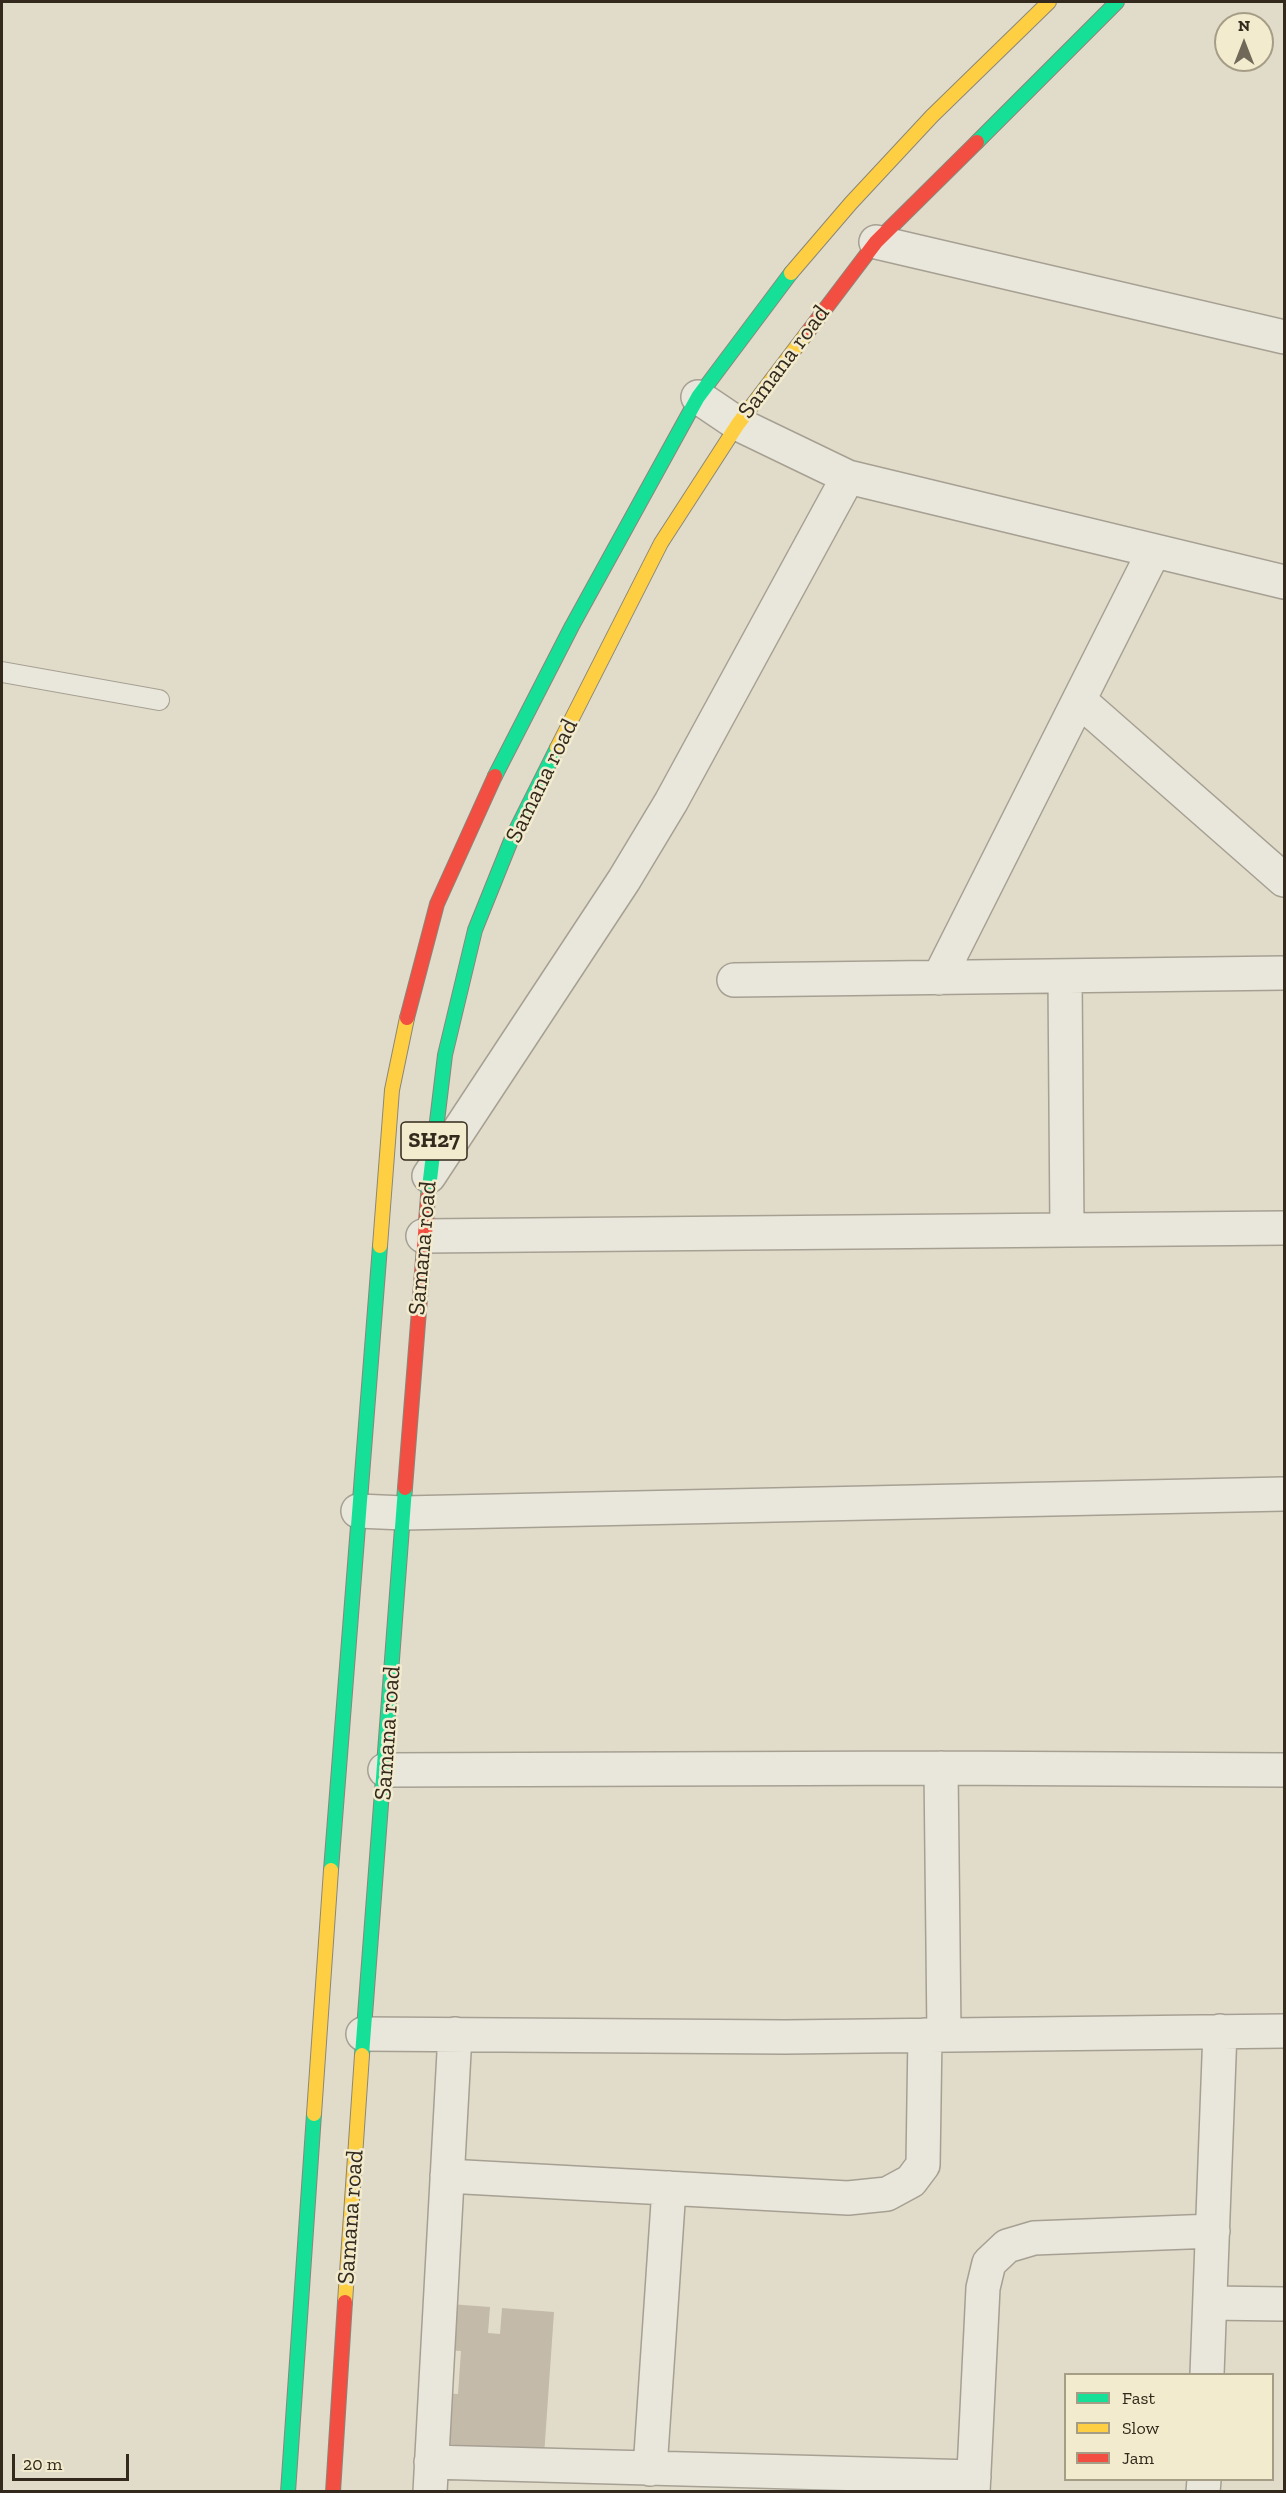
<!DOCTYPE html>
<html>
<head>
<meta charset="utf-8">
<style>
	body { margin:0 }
	#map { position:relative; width:1286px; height:2493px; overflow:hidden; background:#e1dcc9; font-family:"Zilla Slab",serif }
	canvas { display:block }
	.frame { position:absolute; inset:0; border:3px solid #33291c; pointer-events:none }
	.legend { position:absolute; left:1064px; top:2373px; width:210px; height:108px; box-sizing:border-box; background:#f3ebce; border:2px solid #a69d87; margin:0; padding:8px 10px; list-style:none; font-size:18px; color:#33291c }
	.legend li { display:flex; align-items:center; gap:12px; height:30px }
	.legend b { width:30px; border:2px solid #a69d87 }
	.north { position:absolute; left:1214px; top:12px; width:60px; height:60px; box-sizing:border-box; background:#f3ebce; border:2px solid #a69d87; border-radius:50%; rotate:0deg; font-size:16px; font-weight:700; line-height:24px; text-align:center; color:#33291c }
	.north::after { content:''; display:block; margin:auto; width:21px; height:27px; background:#706859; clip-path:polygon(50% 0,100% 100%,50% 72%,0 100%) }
	.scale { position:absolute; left:12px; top:2454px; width:117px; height:27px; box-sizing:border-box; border:3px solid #33291c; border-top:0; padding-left:8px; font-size:18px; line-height:21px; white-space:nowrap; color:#33291c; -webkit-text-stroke:4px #f3ebce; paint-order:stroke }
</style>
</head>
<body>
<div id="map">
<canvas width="1286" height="2493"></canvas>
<div class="frame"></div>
<ul class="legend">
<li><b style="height:8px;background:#16e098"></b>Fast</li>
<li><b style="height:8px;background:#ffcf43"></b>Slow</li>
<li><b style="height:8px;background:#f24e42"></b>Jam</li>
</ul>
<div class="north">N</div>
<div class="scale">20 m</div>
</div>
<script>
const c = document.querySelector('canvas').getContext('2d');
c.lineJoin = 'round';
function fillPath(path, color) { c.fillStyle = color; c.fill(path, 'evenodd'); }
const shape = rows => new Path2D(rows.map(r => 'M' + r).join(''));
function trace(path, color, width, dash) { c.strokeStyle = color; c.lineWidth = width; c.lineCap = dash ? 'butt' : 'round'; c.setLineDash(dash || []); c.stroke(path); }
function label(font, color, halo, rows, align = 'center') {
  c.font = font + ' "Zilla Slab",serif'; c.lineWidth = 5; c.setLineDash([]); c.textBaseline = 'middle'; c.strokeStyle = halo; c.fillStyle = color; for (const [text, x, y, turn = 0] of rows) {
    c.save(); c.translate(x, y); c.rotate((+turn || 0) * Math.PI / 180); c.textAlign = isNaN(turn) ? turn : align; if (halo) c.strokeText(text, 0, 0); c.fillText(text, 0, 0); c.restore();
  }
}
fillPath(shape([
	[450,2304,490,2307,488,2333,500,2334,502,2308,554,2312,544,2456,440,2448,443,2393,458,2394,461,2351,446,2350]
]), '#c4baaa');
const lane = shape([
	[2,672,159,700]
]);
const street = shape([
	[876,242,1284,337],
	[698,397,738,424,848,477,1284,582],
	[1079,700,1284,880],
	[1065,977,1067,1230],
	[939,978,1154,551],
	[734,980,1284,973],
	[429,1176,624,880,671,802,848,477],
	[423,1236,1284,1228],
	[358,1511,404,1513,1284,1494],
	[941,1768,944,2034],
	[385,1770,941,1768,1284,1770],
	[363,2034,785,2037,1284,2031],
	[447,2176,848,2198,887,2194,911,2181,923,2165,925,2035],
	[1210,2303,1284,2304],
	[1207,2374,1220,2031],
	[431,2462,974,2477],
	[650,2469,669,2188],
	[430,2492,455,2034],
	[973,2492,983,2288,989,2263,1007,2246,1034,2238,1213,2231],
	[1203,2492,1204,2480]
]);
const fast = shape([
	[977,142,1117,2],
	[495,776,572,626,698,397,791,273],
	[428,1196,445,1055,475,930,512,838,557,748],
	[331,1870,380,1246],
	[362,2055,405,1488],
	[288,2492,314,2114]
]);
const slow = shape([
	[791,273,851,203,932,116,1049,2],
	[557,748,661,543,738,424,807,333],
	[380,1246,392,1090,407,1018],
	[314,2114,331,1870],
	[345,2302,362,2055]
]);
const jam = shape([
	[807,333,876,242,977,142],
	[407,1018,437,904,495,776],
	[405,1488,428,1196],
	[333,2492,345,2302]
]);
trace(lane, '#a6a093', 22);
trace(street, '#a6a093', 36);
trace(fast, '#8b8679', 16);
trace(slow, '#8b8679', 16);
trace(jam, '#8b8679', 16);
trace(lane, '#e9e6db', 20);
trace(street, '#e9e6db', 33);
trace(fast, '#16e098', 14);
trace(slow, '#ffcf43', 14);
trace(jam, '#f24e42', 14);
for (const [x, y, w] of [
	[434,1141,66]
]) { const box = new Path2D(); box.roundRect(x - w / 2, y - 19, w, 38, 4.5); c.fillStyle = '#f3ebce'; c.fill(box); trace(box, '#33291c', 1.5); }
label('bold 22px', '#33291c', null, [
	["SH27",434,1141]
]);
label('24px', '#33291c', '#f3ebce', [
	["Samana road",784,362,-53],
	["Samana road",542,781,-64],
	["Samana road",423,1248,-85],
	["Samana road",388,1733,-86],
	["Samana road",351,2217,-86]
]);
</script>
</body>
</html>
